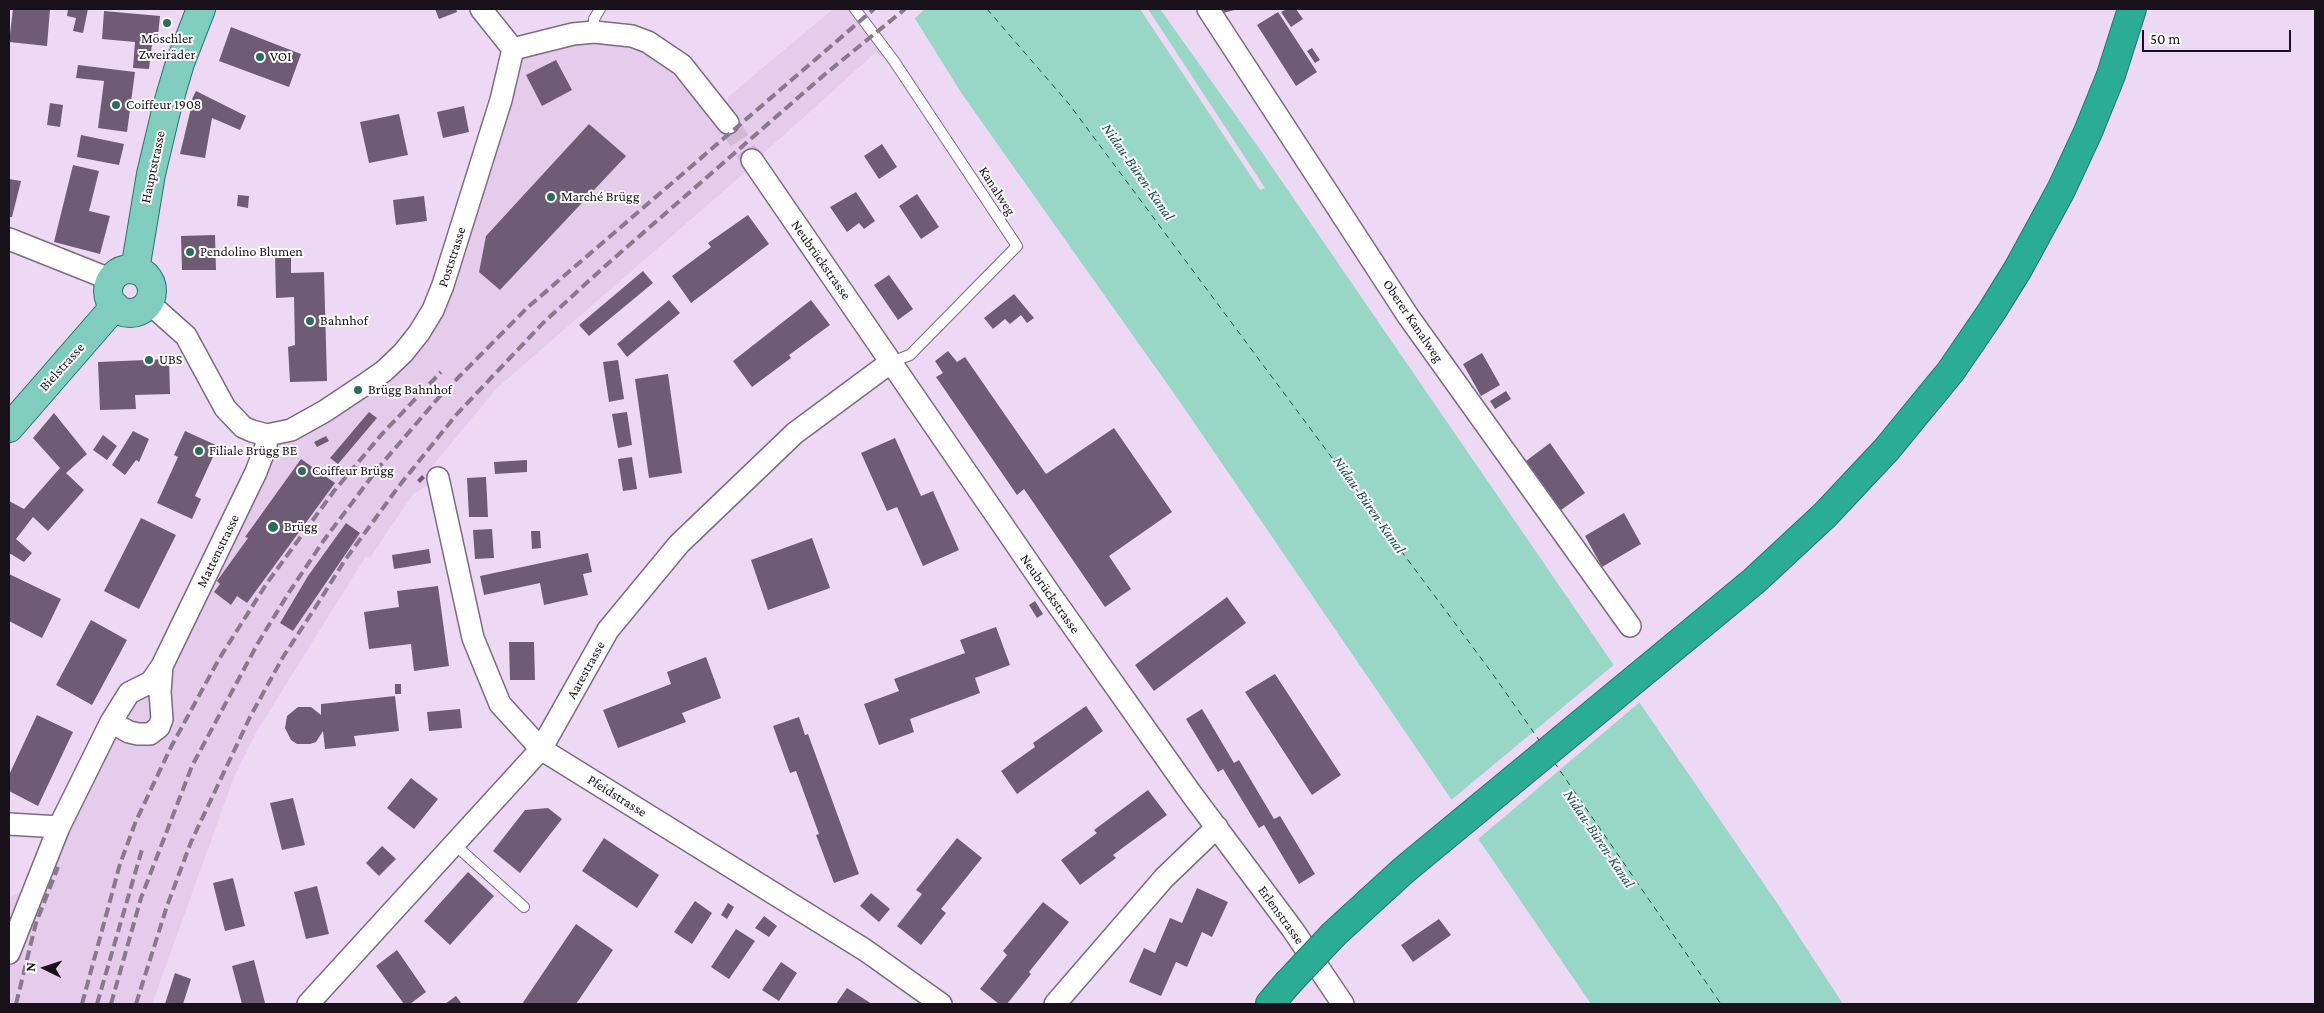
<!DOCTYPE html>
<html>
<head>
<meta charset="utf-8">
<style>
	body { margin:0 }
	#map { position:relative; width:2324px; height:1013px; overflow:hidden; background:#eed9f5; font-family:"Crimson Pro",serif }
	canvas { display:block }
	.frame { position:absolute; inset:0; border:10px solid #18111a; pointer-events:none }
	.north { position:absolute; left:20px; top:943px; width:50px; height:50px; -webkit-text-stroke:4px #fff; paint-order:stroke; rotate:274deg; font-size:14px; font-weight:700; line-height:20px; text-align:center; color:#18111a }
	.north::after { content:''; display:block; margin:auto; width:18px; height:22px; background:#18111a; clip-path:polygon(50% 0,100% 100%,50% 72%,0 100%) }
	.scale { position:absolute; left:2142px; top:30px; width:149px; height:22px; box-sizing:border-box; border:2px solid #18111a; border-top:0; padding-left:6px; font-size:15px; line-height:18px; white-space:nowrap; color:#18111a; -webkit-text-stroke:4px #fff; paint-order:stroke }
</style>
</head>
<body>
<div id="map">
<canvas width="2324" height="1013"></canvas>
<div class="frame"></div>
<div class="north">N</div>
<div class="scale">50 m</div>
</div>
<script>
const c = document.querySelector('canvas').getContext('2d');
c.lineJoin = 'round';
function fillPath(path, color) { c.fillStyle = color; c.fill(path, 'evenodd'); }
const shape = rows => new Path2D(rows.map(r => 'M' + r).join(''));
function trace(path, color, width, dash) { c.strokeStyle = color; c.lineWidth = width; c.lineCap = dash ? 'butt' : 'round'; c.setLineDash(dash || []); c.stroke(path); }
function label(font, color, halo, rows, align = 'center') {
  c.font = font + ' "Crimson Pro",serif'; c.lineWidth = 4; c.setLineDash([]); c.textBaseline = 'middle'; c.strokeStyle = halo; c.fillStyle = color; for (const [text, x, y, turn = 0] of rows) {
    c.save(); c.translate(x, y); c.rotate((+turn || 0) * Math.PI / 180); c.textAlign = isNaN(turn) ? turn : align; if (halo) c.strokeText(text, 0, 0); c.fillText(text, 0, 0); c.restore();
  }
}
fillPath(shape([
	[833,9,855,9,894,61,875,53,765,152,742,175,497,388,428,471,429,485,413,494,370,558,366,556,257,731,234,777,152,1004,9,1004,9,897,26,890,111,722,151,682,256,472,285,432,419,333,513,49,551,39,648,42,728,122,728,97]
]), '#e5cbec');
fillPath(shape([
	[909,9,1160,9,1259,148,1777,903,1843,1004,1591,1004,1180,402,962,94]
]), '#98d6c6');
fillPath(shape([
	[907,9,925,9,913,20],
	[1140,9,1148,9,1265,188,1260,190],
	[1615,664,1641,701,1477,840,1450,801]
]), '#eed9f5');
trace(shape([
	[987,9,1069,104,1492,673,1539,740],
	[1554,762,1721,1004]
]), '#194e43', 1, [6, 5]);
fillPath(shape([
	[13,9,50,9,47,46,9,42],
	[68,9,88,9,83,33,73,31,76,18,67,16],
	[435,9,456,9,457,12,439,19],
	[1222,9,1238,9,1223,13],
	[1287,9,1296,9,1303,19,1291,27,1281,12],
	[104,11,160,16,157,45,152,44,149,69,133,68,135,42,102,39],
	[1278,12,1317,72,1296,86,1257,25],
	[231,27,301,54,289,87,219,61],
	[1312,48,1320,60,1315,63,1307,51],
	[556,60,572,90,542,106,526,75],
	[78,65,135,72,127,132,98,128,104,81,76,78],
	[196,91,246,116,240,130,212,118,205,158,180,154,191,108,188,107],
	[50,103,63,105,60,127,47,125],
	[464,106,469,132,443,138,437,112],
	[399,114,408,155,369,163,360,122],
	[589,124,626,156,500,290,479,272,486,236],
	[81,135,124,144,119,165,77,157],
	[882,144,897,167,879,179,864,156],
	[73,165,99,171,89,211,110,216,100,254,54,242],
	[9,179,21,181,12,217,9,217],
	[856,192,875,221,864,229,859,223,847,232,830,207],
	[917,194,939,227,921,239,899,206],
	[238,195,249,196,248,208,237,206],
	[424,196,427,221,396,225,393,200],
	[748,215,769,244,691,303,672,276,711,247,708,243],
	[215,235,216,270,182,270,181,236],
	[275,254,291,254,291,273,324,272,327,381,290,382,288,347,295,345,294,297,276,298],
	[643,271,653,283,589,336,579,325],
	[889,275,913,309,898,320,874,285],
	[1014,294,1034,318,1027,323,1021,315,1010,324,1005,319,993,329,984,318],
	[669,300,680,313,627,357,617,344],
	[811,300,830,325,789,355,791,358,752,387,733,361],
	[948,351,957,362,965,357,1046,474,1114,428,1172,512,1109,556,1131,589,1105,607,1024,489,1017,495,936,377,943,373,935,361],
	[1482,353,1500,385,1481,396,1463,364],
	[169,359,170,394,135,395,136,409,100,410,98,362],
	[618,360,624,399,609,402,603,362],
	[668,374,682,473,649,478,635,379],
	[1506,391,1511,399,1495,409,1490,401],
	[369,412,377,418,338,464,330,458],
	[627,412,632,445,618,448,612,414],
	[54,413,87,454,66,473,84,490,48,531,33,517,16,539,32,553,24,562,9,553,9,501,24,509,60,468,33,438],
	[133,431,149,439,139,462,136,460,125,475,112,465],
	[185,431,218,446,195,496,201,499,192,519,157,503,178,457,174,455],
	[103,435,117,446,107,460,93,450],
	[326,436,329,441,317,447,314,442],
	[895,438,921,496,933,491,959,550,923,566,897,507,887,511,861,453],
	[1550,443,1585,493,1561,510,1526,461],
	[632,457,637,489,623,491,618,459],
	[301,459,335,483,247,603,237,596,231,605,214,592,220,584,217,581,248,538,245,537],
	[527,460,527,472,495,474,494,462],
	[422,475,425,478,420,483,417,480],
	[486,477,488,517,469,517,467,478],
	[1624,513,1641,544,1602,567,1585,536],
	[141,518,176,535,139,609,104,591],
	[346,523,360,533,293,631,280,623,308,576],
	[492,529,494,558,475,559,473,530],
	[531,531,540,531,541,548,532,549],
	[812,538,830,588,768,610,751,560],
	[429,549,431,563,394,569,392,555],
	[588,553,592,572,583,574,588,595,544,605,540,583,484,595,480,576],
	[9,574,61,599,42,638,9,621],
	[438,586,449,666,414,671,411,644,369,649,364,612,399,607,397,591],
	[1227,597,1246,623,1154,691,1135,665],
	[1035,601,1043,614,1037,618,1029,605],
	[91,620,127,640,92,705,56,685],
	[996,627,1010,665,975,678,980,693,910,719,914,732,879,745,864,704,899,691,894,679,965,653,960,640],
	[509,642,534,642,535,680,510,680],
	[706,657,721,698,682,713,686,722,618,748,603,710,671,684,667,672],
	[1275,674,1341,775,1312,795,1245,692],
	[395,684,401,684,401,694,395,694],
	[395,696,399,731,354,736,356,746,325,749,323,731,316,742,310,744,297,744,291,740,285,728,287,716,298,707,311,707,321,715,321,704],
	[1086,706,1103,731,1017,794,1001,771,1035,747,1033,743],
	[460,709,462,728,429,731,427,712],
	[1202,709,1234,763,1239,760,1274,819,1280,816,1315,874,1299,884,1264,825,1259,828,1223,769,1218,772,1186,719],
	[37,715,73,732,38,806,9,791,9,775],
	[799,717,805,735,808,734,859,874,834,883,816,835,819,834,796,771,790,773,773,726],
	[411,778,438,799,414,829,387,808],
	[1148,790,1167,815,1113,855,1116,858,1080,885,1061,860,1097,833,1094,830],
	[293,798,305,845,282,850,270,803],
	[548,808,562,819,520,873,493,851,525,810],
	[604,838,659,875,637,908,582,871],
	[957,838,982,858,941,909,946,913,921,945,897,926,922,894,916,890],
	[382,846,396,859,379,876,366,863],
	[468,872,494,896,450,945,424,921],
	[233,878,245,926,225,931,213,883],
	[317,886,329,934,306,939,294,892],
	[1197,888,1228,902,1212,937,1202,932,1187,967,1176,962,1161,996,1129,982,1144,948,1155,953,1170,918,1182,923],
	[871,893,890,909,879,922,860,906],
	[695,901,712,913,692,944,674,932],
	[1043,902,1069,922,1029,972,1031,974,1007,1004,999,1004,980,989,1007,955,1003,951],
	[728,903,734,907,727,919,721,915],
	[764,916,777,926,769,937,755,928],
	[1439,919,1451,935,1413,962,1401,945],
	[576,924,613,950,576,1004,522,1004],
	[736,929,755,941,729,979,711,967],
	[397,950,426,992,410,1004,404,1004,376,966],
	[254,960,265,1003,242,1004,232,966],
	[781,962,797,973,779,1001,762,990],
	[175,973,191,979,183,1004,165,1004],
	[847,988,872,1004,836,1004],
	[456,996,462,1004,445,1004]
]), '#6e5c74');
trace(shape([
	[728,123,752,160]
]), '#cebbd4', 21, [21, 11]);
const lane = shape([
	[855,9,894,61,1017,246,910,355,891,362],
	[594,32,594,19,600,9],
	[454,844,524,907]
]);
const street = shape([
	[481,9,513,49],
	[1208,9,1408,316,1630,626],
	[513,49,573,34,594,32,632,36,648,42,682,65,728,123],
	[752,160,1048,591,1190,792,1293,930,1343,1004],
	[9,239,112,280],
	[149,303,186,336,225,408,243,427,252,431,267,435,291,430,325,411,364,385,384,371,403,353,419,333,433,310,443,285,501,100,513,49],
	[438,478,473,638,500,704,541,749,865,950,941,1004],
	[111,722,129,732,138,734,150,734,159,727,162,719,160,692,162,666],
	[9,824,59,827],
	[9,953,59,827,111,722,129,693,151,682,162,666,256,472,266,446,267,435],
	[308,1004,541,749,608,630,679,544,795,433,891,362],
	[1055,1004,1164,878,1217,827]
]);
const primary = shape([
	'108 291a22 22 0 1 1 44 0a22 22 0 1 1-44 0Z',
	[135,270,151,174,167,107,180,63,201,9],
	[9,428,115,306]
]);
const highway = shape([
	[1334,934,1404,870,1754,581,1825,515,1887,449,1951,371,1992,311,2018,269,2061,190,2088,132,2111,75,2132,9],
	[1270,1004,1287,984]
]);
trace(lane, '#7d6a82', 12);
trace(street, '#7d6a82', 24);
trace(primary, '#247669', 30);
trace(highway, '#247669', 30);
trace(lane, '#fff', 10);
trace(street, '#fff', 21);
trace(primary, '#80cdbf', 28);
trace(highway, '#2bac94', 28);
trace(shape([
	[16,1004,36,923,58,867],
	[82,1004,120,864,136,821,171,747,219,659,267,583,334,491,382,434,441,372],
	[97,1004,143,846],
	[111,1004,141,898,192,766,258,643,288,594,324,540,379,467,440,396,528,307,874,9],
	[136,1004,167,906,191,842,250,717,283,657,315,608,345,560,399,486,456,415,543,323,604,267,824,75,905,9]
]), '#88798c', 4, [10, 5]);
const highwayBridge = shape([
	[1287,984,1334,934]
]);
trace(highwayBridge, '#247669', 30, []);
trace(highwayBridge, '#2bac94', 28);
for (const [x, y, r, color] of [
	[167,23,5,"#2a6d5f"],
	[260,57,5,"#2a6d5f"],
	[116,105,5,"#2a6d5f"],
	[551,197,5,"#2a6d5f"],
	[190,252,5,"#2a6d5f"],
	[310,321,5,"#2a6d5f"],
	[149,360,5,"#2a6d5f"],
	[358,390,5,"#2a6d5f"],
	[199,451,5,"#2a6d5f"],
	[302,471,5,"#2a6d5f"],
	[273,527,6,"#2a6d5f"]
]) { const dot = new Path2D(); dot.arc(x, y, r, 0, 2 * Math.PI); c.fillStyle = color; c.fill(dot); trace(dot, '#fff', 2); }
label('14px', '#18111a', '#fff', [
	["Möschler",167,39,"center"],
	["Zweiräder",167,55,"center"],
	["VOI",270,57],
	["Coiffeur 1908",126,105],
	["Marché Brügg",561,197],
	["Pendolino Blumen",200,252],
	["Bahnhof",320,321],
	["UBS",159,360],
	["Brügg Bahnhof",368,390],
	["Filiale Brügg BE",209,451],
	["Coiffeur Brügg",312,471],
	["Brügg",284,527]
], 'left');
label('14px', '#18111a', '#fff', [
	["Hauptstrasse",153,167,-78],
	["Kanalweg",997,191,57],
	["Poststrasse",452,257,-72],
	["Neubrückstrasse",821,260,55],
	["Oberer Kanalweg",1413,321,56],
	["Bielstrasse",62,367,-48],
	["Mattenstrasse",218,551,-64],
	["Neubrückstrasse",1050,594,55],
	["Aarestrasse",586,670,-61],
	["Pfeidstrasse",617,796,32],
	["Erlenstrasse",1281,915,54]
]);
label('italic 15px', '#194e43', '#fff', [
	["Nidau-Büren-Kanal",1138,172,55],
	["Nidau-Büren-Kanal",1369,505,55],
	["Nidau-Büren-Kanal",1599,839,56]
]);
</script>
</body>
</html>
